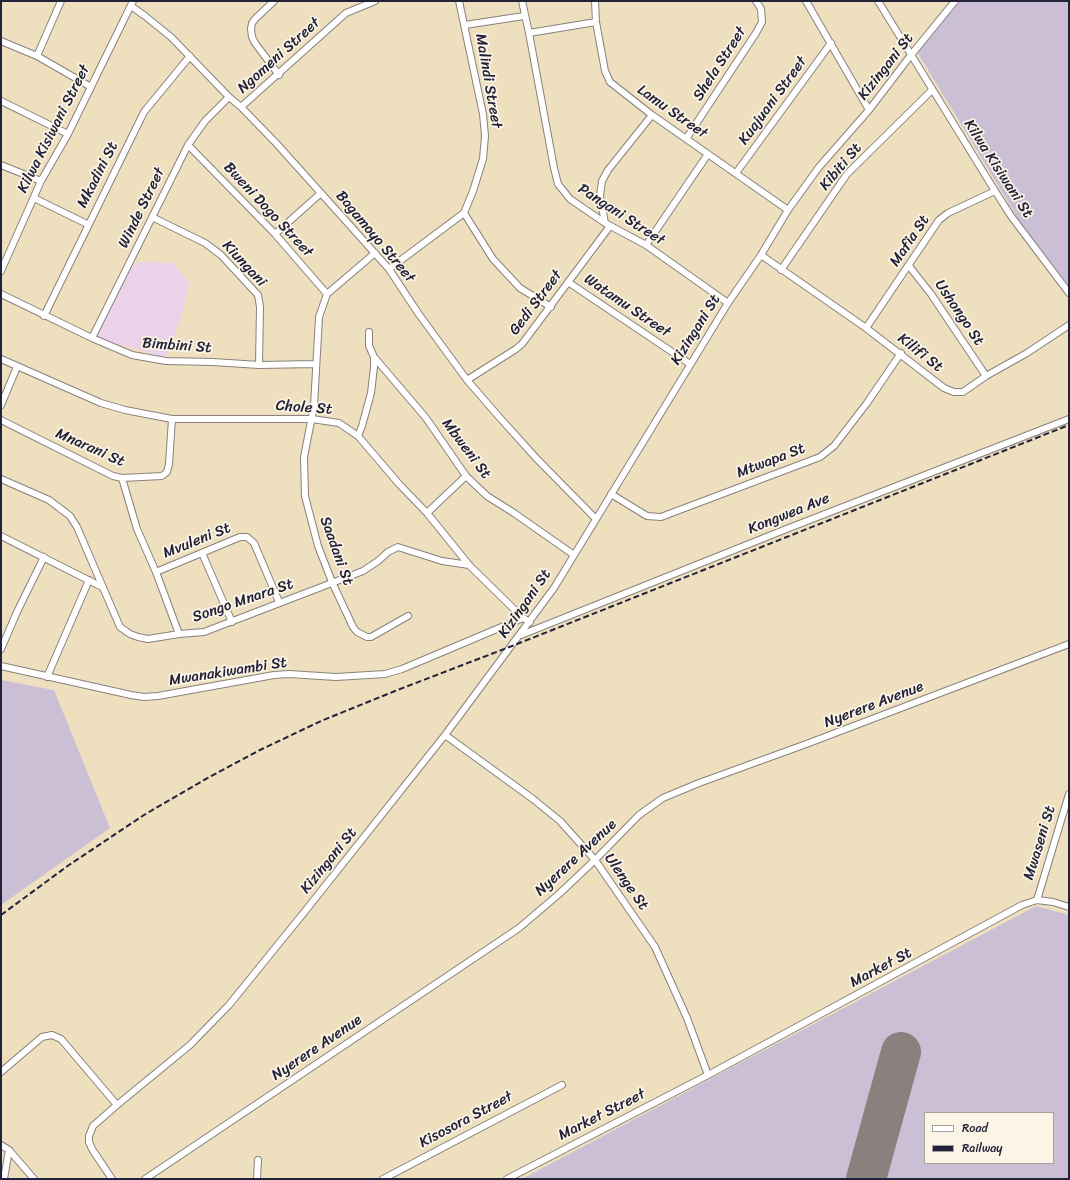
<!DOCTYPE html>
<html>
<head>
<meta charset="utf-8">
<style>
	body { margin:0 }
	#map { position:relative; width:1070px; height:1180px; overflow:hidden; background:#eee0bf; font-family:Sriracha,sans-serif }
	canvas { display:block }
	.frame { position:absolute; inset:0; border:2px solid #22223b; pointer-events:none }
	.legend { position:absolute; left:924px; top:1112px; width:130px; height:52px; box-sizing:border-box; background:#fcf5e5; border:1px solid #a5a1a1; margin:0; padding:5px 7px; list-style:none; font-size:12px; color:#22223b }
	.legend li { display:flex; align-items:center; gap:8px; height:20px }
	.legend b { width:20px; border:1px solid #a5a1a1 }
</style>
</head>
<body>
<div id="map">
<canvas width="1070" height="1180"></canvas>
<div class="frame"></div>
<ul class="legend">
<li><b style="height:5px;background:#fff"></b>Road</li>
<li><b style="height:5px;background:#22223b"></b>Railway</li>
</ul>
</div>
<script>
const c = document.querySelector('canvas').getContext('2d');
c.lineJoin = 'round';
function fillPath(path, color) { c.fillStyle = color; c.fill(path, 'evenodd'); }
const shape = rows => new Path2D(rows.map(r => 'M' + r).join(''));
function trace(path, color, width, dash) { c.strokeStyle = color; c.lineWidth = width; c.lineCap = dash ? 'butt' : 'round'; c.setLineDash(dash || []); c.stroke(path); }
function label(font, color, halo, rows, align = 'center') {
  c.font = font + ' Sriracha,sans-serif'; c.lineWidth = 3.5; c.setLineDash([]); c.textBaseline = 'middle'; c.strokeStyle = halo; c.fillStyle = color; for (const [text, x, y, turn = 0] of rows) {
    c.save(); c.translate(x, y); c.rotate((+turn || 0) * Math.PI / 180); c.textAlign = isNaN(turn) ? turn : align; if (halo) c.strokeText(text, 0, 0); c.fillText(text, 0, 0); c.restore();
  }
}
fillPath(shape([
	[140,262,173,263,189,282,183,311,166,358,95,337,129,269]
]), '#ecd1ea');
fillPath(shape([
	[957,1,1069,1,1069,288,1028,235,916,50],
	[1,680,54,690,110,828,1,905],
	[1036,906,1069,915,1069,1179,522,1179],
	[925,1113,1053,1113,1053,1163,925,1163]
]), '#cbbfd5');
trace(shape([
	[866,1179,901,1052]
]), '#88817d', 40);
const minor = shape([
	[274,1,256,18,252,23,251,29,252,37,255,43,279,75],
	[522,1,529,33,554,168,558,184,570,199,605,223,646,245,728,303],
	[595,1,596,22,605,71,610,82,652,115,788,210],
	[806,1,869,110],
	[878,1,995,191,1011,216,1069,293],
	[131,6,145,16,171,37,229,97,241,107,276,143,389,269,418,313,467,380,500,418,537,459,596,519],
	[465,25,524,16],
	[529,33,596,22],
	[1,41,37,56,91,87],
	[37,56,61,1],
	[1,101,68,134],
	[241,107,346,13,375,1],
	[686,139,756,33,762,22,761,9,756,1],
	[188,145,275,234,327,294],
	[1,165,41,181],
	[736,173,831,43],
	[34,198,87,224],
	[464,213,493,259,520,288,551,307],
	[152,217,205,243,221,255,258,295,260,307,259,365],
	[605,223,600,196,602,181,608,170,652,115],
	[275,234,321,193],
	[646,245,708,154],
	[375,253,327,294,319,317,314,406,304,457,305,496,318,546,332,582,353,627,357,632,367,637,371,637,408,616],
	[761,255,866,328,944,388,954,392,963,392,986,376,1027,353,1069,325],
	[909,266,931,294,986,376],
	[389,269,464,213,473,191,483,159,485,136,483,114,459,1],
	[781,270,847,174,932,90],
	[1,271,41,181,68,134,133,1],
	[568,282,690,364],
	[1,294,92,338,132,355,166,361,213,362,259,365,316,364],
	[44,316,144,112,190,56],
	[866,328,939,220,948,213,995,191],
	[369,332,369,346,374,357,426,418,466,476,487,496,514,513,574,555],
	[92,338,188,145,205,121,229,97],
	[1,359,101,403,125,410,172,419,312,419,339,423,358,436,399,484,427,513,469,565,523,618,530,622],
	[467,380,516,349,522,344,610,226],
	[1,405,17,367],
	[1,420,113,476,122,478,162,476,167,472,169,464,172,419],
	[358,436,362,426,371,393,374,367,374,357],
	[122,478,137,529,156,572,179,634],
	[1,479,49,500,70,516,77,527,120,627,130,634,138,637,148,639,179,634,204,632,363,571,378,561,388,552,398,547,442,561,469,565],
	[611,494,647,516,661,517,820,457,834,446,867,403,901,353],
	[427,513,466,476],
	[1,536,102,587],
	[202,553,232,622],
	[156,572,240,537,247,537,254,543,279,602],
	[521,635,789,528,1069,419],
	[1,649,17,612,44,557],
	[1,666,131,695,144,697,158,696,274,675,289,674,336,677,385,674,402,669,523,618],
	[47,677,89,580],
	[445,735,533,799,560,821,595,860,655,947,687,1018,708,1075],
	[1037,900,1069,794],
	[1,1072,42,1037,52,1035,61,1039,117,1105],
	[1,1145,9,1150,34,1179],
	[4,1179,9,1150],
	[112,1179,92,1149,89,1142,89,1136,93,1126,117,1105,190,1045,229,1005,306,910,445,735,554,588,728,303,761,255,788,210,819,167,869,110,911,55,955,1],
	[145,1179,519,928,559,894,595,860,639,815,663,798,699,783,809,743,1069,644],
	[257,1179,258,1160],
	[383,1179,562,1085],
	[507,1179,708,1075,1022,905,1037,900,1053,902,1069,907]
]);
trace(minor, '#88817d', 8);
trace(minor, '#fff', 6);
trace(shape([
	[1,915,69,865,144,815,204,780,260,750,321,721,395,691,512,646,1069,425]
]), '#22223b', 2, [6, 3]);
label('15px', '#22223b', '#fcf5e5', [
	["Ngomeni Street",279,56,-42],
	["Shela Street",720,64,-57],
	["Kizingani St",886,67,-52],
	["Malindi Street",488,81,80],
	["Kuajuani Street",773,101,-54],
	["Lamu Street",672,112,35],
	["Kilwa Kisiwani Street",54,129,-63],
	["Kibiti St",841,167,-50],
	["Kilwa Kisiwani St",998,169,57],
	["Mkadini St",98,175,-63],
	["Winde Street",142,208,-64],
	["Bweni Dogo Street",268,210,47],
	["Pangani Street",621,215,33],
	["Bagamoyo Street",375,237,50],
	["Mafia St",910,241,-56],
	["Kiungani",244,264,47],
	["Gedi Street",536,303,-53],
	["Watamu Street",627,306,34],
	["Ushongo St",959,313,56],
	["Kizingani St",696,330,-58],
	["Bimbini St",177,346,4],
	["Kilifi St",920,353,38],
	["Chole St",304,408,4],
	["Mnarani St",90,448,24],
	["Mbweni St",466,449,53],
	["Mtwapa St",771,461,-21],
	["Kongwea Ave",789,514,-22],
	["Mvuleni St",197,541,-22],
	["Saadani St",336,551,70],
	["Songo Mnara St",243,601,-19],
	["Kizingani St",525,604,-55],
	["Mwanakiwambi St",228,672,-9],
	["Nyerere Avenue",874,705,-21],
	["Mwaseni St",1040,843,-73],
	["Nyerere Avenue",576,858,-43],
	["Kizingani St",329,861,-51],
	["Ulenge St",626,882,55],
	["Market St",881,968,-28],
	["Nyerere Avenue",317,1048,-34],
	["Market Street",602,1115,-27],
	["Kisosora Street",466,1120,-28]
]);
</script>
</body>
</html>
